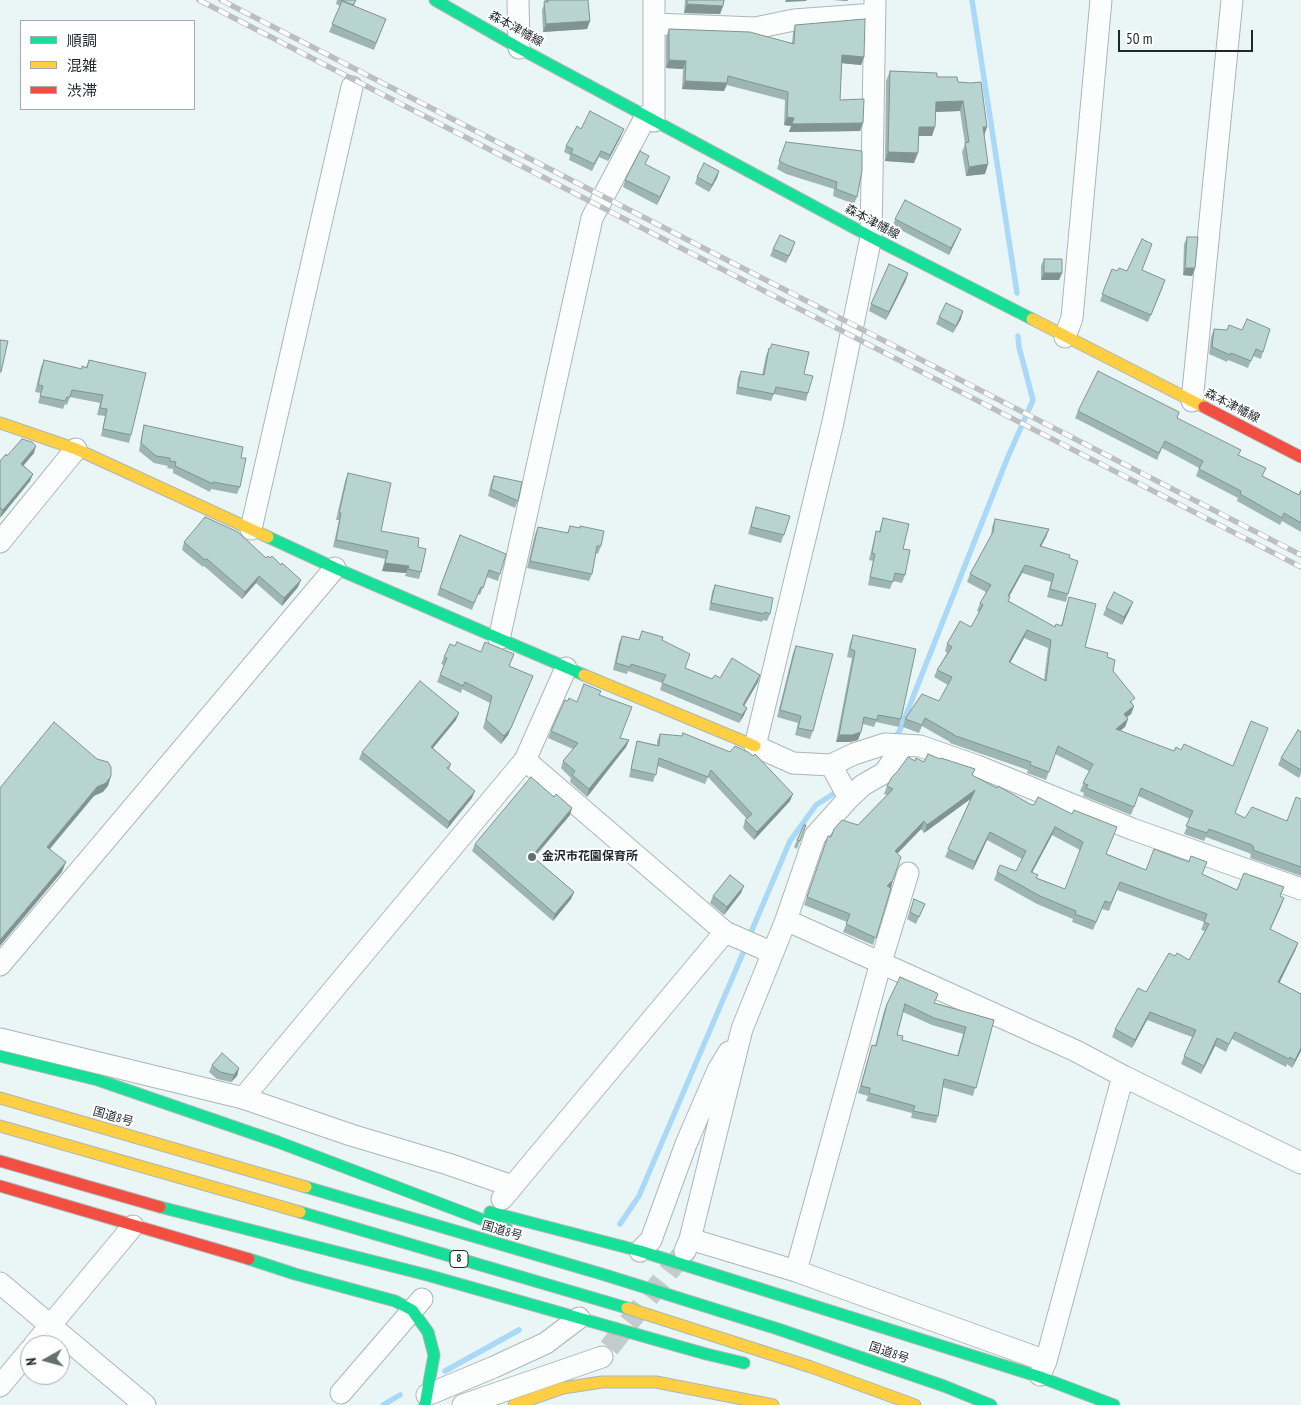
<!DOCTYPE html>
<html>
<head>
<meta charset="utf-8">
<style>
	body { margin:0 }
	#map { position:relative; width:1301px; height:1405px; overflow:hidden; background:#eaf6f6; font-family:"PT Sans Narrow","Noto Sans JP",sans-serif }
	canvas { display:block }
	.legend { position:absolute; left:20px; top:20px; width:175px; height:90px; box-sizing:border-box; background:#fff; border:1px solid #a5a9a9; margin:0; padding:6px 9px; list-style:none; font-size:15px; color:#1e2727 }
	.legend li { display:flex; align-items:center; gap:10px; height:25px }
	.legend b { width:25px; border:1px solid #a5a9a9 }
	.north { position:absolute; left:20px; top:1335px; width:50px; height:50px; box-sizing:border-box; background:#fff; border:1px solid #a5a9a9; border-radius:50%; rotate:263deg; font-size:14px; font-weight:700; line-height:20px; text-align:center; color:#1e2727 }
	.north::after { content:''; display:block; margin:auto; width:18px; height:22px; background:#656f6f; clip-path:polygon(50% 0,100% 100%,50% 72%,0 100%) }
	.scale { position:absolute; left:1118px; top:30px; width:135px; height:22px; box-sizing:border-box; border:2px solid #1e2727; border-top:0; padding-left:6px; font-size:15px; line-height:18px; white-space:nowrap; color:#1e2727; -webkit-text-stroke:4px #fff; paint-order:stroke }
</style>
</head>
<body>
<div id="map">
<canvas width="1301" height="1405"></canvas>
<ul class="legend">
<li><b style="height:6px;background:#16e098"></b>順調</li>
<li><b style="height:6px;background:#ffcf43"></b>混雑</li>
<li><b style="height:6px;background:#f24e42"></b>渋滞</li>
</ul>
<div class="north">N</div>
<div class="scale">50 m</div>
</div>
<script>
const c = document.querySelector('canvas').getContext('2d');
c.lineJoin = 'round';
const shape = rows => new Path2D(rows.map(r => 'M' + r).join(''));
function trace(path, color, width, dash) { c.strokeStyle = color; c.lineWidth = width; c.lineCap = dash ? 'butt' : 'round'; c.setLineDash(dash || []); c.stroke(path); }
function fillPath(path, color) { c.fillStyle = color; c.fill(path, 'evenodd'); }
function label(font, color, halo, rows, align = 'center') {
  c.font = font + ' "PT Sans Narrow","Noto Sans JP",sans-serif'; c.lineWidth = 4; c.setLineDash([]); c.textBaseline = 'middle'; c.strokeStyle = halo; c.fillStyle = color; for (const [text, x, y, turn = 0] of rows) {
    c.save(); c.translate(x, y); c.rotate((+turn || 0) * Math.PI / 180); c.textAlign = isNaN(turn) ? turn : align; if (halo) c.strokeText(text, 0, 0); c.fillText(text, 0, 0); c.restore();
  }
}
trace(shape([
	[972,0,1017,293],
	[894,740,900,730,1007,459,1033,400,1019,347,1018,336],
	[749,937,790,841,816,805,841,789],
	[620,1224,639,1196,746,946],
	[445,1371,519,1330],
	[383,1405,400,1395]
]), '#aad9f8', 5.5);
trace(shape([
	[609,1348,684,1252]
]), '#c1cdcd', 21, [21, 11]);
const street = shape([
	[518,0,519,48],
	[654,0,654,121],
	[875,0,871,237,833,422,755,746,793,763,831,765,854,754,885,744,920,746,977,766,1132,829,1301,889],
	[654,24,755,28,794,20,875,14],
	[1065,337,1072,318,1101,0],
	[1192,401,1232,0],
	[251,529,352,87],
	[0,542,76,449],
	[499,639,592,218,646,116],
	[831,765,849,798],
	[786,920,1076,1051,1123,1076,1301,1163],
	[725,932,773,953],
	[0,965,335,568],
	[0,1039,243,1098],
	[512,1186,448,1164,351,1135,243,1098,525,760,566,668],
	[502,1199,725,932,525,760],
	[690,1239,796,1271,1046,1361],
	[640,1251,651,1240,686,1144,718,1070,729,1052],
	[685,1251,690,1239,742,1029,786,920,815,836,849,798,863,785,884,773,904,745],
	[796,1271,881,962,908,873],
	[0,1283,145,1405],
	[34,1345,133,1226],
	[1040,1375,1046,1361,1123,1076],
	[0,1386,30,1350],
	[341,1393,422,1299],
	[427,1395,494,1367,546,1343,579,1318],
	[463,1405,602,1357]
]);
const fast = shape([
	[435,0,519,48,871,237,1032,319],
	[268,537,335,568,584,675],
	[0,1056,98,1080,278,1142,507,1229],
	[306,1187,605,1275,778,1329,944,1386,991,1405],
	[160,1207,427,1275,706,1354,744,1363],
	[300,1212,627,1308],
	[490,1212,640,1251,1040,1377,1114,1405],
	[249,1259,295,1274,395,1301,412,1310,428,1332,434,1355,425,1405]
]);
const slow = shape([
	[1032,319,1204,407],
	[0,423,76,449,268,537],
	[584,675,755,746],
	[0,1098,306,1187],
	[0,1126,300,1212],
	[627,1308,811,1367,915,1405],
	[514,1405,563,1388,602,1382,656,1382,773,1405]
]);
const jam = shape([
	[1204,407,1301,457],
	[0,1161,160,1207],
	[0,1186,249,1259]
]);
trace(street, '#acb6b6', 23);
trace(fast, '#acb6b6', 13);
trace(slow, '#acb6b6', 13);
trace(jam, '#acb6b6', 13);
trace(street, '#fcfefe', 21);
trace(fast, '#16e098', 11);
trace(slow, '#ffcf43', 11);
trace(jam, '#f24e42', 11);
const rail = shape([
	[199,0,1301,567],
	[221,0,1301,555]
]);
trace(rail, '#bcbfbf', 5.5);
trace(rail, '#fff', 4, [11]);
fillPath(shape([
	[337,0,356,0,354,6,386,19,374,50,329,32,340,6,336,4],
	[544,0,588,0,590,21,587,29,543,32,542,10,545,2],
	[685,0,724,0,723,6,720,14,684,13],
	[795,25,864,57,861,65,842,63,840,100,863,123,860,131,789,132,791,126,784,125,785,100,727,85,724,91,682,89,683,69,666,68,666,37,669,29,792,43,793,33],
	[890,71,937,77,958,82,971,83,987,127,984,135,988,164,985,174,966,176,962,152,965,144,960,111,935,112,932,136,918,136,914,163,885,161,886,81],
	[581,129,621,136,608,161,599,157,592,171,569,160,570,155,564,152,566,146],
	[786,142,857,197,854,204,833,196,834,189,786,174,777,169],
	[646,165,667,184,657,205,623,187,625,180],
	[719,171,717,178,709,192,695,184,697,177],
	[895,219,958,236,949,255,893,226],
	[1187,237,1195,268,1192,276,1183,275,1184,244],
	[773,249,793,249,786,263,770,256],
	[1044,259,1062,273,1059,280,1041,280,1041,266],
	[1112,269,1117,271,1142,270,1163,287,1148,322,1100,301],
	[908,273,906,280,886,320,869,311,871,304],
	[963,311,953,333,936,324,939,317],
	[1214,329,1263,352,1261,359,1253,356,1248,368,1228,360,1227,362,1209,354,1211,337],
	[772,344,804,374,808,393,806,401,774,394,771,401,736,394,738,378,741,371,762,375,766,356,769,348,770,349],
	[44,360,81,369,86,367,89,360,131,435,129,443,101,436,105,416,97,415,100,403,70,397,67,405,65,404,63,409,38,403,41,393,35,392,41,367],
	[1078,411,1177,418,1239,455,1263,476,1299,495,1301,490,1301,532,1282,521,1280,525,1237,501,1238,498,1196,476,1199,468,1162,448,1157,460,1075,418],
	[144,425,241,458,240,487,237,494,211,489,210,492,173,473,173,469,167,468,168,466,154,463,139,451,142,433],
	[34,453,23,465,33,474,30,481,0,518,0,461,7,456],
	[348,473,381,531,418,547,421,572,419,579,405,576,406,573,382,571,385,559,333,547,339,520,336,520,345,481],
	[494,476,518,501,515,508,488,496,491,483],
	[756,507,790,516,781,543,748,534],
	[883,518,903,549,905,575,902,583,893,581,890,589,868,585,873,561,869,560,874,539,876,531,879,532],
	[995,519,1049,529,1046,537,1041,546,1069,558,1068,594,1066,602,1047,597,1051,582,1022,573,1009,596,1009,601,1055,627,1061,626,1069,597,1085,647,1107,657,1113,671,1134,706,1131,714,1127,717,1128,719,1125,727,1120,730,1235,813,1245,818,1287,821,1301,799,1301,876,1250,858,1251,855,1249,853,1206,837,1204,841,1184,834,1190,819,1138,796,1131,815,1083,796,1084,793,1080,791,1089,771,1055,754,1046,780,1027,773,1028,770,950,743,950,742,922,726,919,733,903,727,905,719,939,701,948,685,934,677,937,670,947,653,945,651,947,644,971,627,979,612,977,611,980,603,986,592,967,582,970,574,991,536,992,527],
	[1024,638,1048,648,1044,680,1010,663],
	[570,526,579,528,580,526,601,546,598,554,596,553,592,574,589,581,527,568,535,534,538,527,567,533],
	[460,535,500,574,498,581,487,577,480,595,478,594,472,610,437,595],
	[184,542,298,587,282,606,256,583,242,599,204,566,203,567,182,550],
	[715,585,770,614,767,621,763,620,762,622,709,610,712,592],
	[1133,602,1130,609,1122,625,1103,615,1106,608],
	[642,631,662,640,685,668,712,679,720,678,760,675,758,682,744,706,747,708,744,715,739,723,660,690,662,683,628,671,627,674,613,670,619,643,622,636,639,640],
	[853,635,901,719,899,727,876,722,874,727,863,724,858,740,850,742,836,742,852,658,847,657,850,643],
	[796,646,813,731,810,739,795,735,798,723,777,717,793,653],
	[444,657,509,666,533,676,508,735,501,744,483,728,490,703,462,689,461,693,437,682,444,665,441,664],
	[599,695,620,738,629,740,626,747,587,797,570,782,571,778,561,768,563,761,573,749,548,738,551,731,568,701,577,702],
	[456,720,433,748,451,764,449,770,472,798,447,829,359,759,362,752],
	[1301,732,1301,774,1299,778,1278,765,1281,758],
	[660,734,790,801,754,840,743,828,745,820,747,819,708,777,705,784,658,766,653,782,629,777,635,749,637,741,657,745,657,741],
	[940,759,975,769,972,776,1107,854,1146,870,1202,874,1237,890,1281,897,1281,906,1270,929,1298,943,1295,951,1279,982,1301,994,1301,1051,1292,1068,1287,1064,1286,1067,1232,1039,1226,1052,1215,1046,1201,1074,1181,1064,1192,1037,1147,1020,1132,1048,1112,1037,1115,1029,1146,992,1175,956,1189,960,1205,931,1201,930,1204,922,1117,890,1109,911,1102,909,1093,930,1072,922,1073,919,1037,904,994,880,997,872,1016,871,1022,859,987,840,973,870,945,857,971,798,924,833,921,829,898,853,891,888,873,945,843,932,847,922,804,905,828,836,831,837,858,825,887,795,884,794,887,786,915,761,924,762],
	[1052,835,1080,850,1065,889,1037,878,1032,873],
	[554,797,570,815,534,858,574,892,571,899,553,921,472,851,475,844],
	[806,825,797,849,794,847,797,840],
	[741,893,724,915,710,903,713,896],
	[914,899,925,904,916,924,907,919],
	[935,1003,994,1020,973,1096,942,1087,938,1116,936,1123,911,1118,912,1113,866,1101,868,1096,858,1093,872,1045,875,1046,884,1011,887,1004],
	[903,1012,932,1025,963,1034,957,1056,902,1040,897,1035],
	[212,1065,239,1068,237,1076,231,1082,217,1079,209,1072]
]), '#9db6b4');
fillPath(shape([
	[786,0,807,0,806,1,785,2],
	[833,0,848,0,847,1],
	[687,4,723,6,720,14,684,13],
	[590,21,587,29,543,32,546,24],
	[842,55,864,57,861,65,840,63],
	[669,60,686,61,683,69,666,68],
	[685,81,727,83,724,91,682,89],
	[963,101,960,111,932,112,936,102],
	[787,117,794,118,791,126,784,125],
	[863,123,860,131,789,132,792,124],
	[919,127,935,127,932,136,915,136],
	[983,127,987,127,984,136],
	[624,129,621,136,608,161,610,155],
	[888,152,918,153,914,163,885,161],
	[988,164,985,174,966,176,969,167],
	[719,171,717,178,709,192,712,185],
	[670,177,667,184,657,205,660,197],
	[961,229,958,236,949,255,951,248],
	[1185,268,1195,268,1192,276,1183,275],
	[908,273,906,280,886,320,889,312],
	[1044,273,1062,273,1059,280,1041,280],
	[963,311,961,319,953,333,956,326],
	[36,446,34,453,19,471,21,464],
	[33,474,30,481,0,518,3,510],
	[1049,529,1046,537,1037,554,1040,546],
	[385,563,409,566,406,573,382,571],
	[1025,565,1022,573,1005,604,1008,596],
	[259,576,256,583,242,599,245,592],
	[301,580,298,587,282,606,284,598],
	[1133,602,1130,609,1122,625,1124,617],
	[1027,630,1024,638,1006,670,1009,662],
	[760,675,758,682,740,713,743,705],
	[533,676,508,735,501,744,504,736],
	[1134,706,1131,714,1121,722,1124,714],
	[747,708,744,715,739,723,742,715],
	[459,713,456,720,428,754,431,747],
	[1128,719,1125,727,1113,737,1116,729],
	[861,732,858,740,850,742,836,742,839,735],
	[629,740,626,747,587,797,589,789],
	[111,776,108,786,103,792,94,796,44,856,47,847,97,787],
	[975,790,972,798,924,833,927,825],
	[475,791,472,798,447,829,449,822],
	[793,794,790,801,754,840,757,832],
	[572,808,570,815,529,863,532,856],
	[924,821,921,829,892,859,895,851],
	[1055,827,1052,835,1028,880,1031,872],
	[990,832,987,840,973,870,975,862],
	[66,862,62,872,0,946,0,940],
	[893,880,891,888,887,886],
	[744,886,741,893,724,915,727,907],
	[574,892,571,899,553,921,555,914],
	[1284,898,1281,906,1267,937,1270,929],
	[1298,943,1295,951,1276,990,1278,982],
	[1150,1012,1147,1020,1132,1048,1135,1040],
	[1217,1038,1215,1046,1201,1074,1204,1066],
	[1301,1048,1301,1051,1292,1068,1295,1060],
	[239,1068,237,1076,231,1082,234,1075]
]), '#809492');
const building = shape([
	[341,0,356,0,353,5,341,0],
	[548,0,588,0,590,21,546,24,544,2,548,2,548,0],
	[687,0,724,0,723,6,687,4,687,0],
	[342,1,386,19,376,43,332,24,342,1],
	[865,19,864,57,842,55,840,100,864,99,863,123,792,124,794,118,787,117,788,92,728,76,727,83,685,81,686,61,669,60,669,29,750,32,794,44,795,25,865,19],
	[890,71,937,73,937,77,957,77,958,82,971,83,981,82,987,127,983,127,988,164,969,167,965,143,969,142,963,101,936,102,935,127,919,127,918,153,888,152,890,71],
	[590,111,624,129,610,155,601,151,594,164,571,153,573,149,566,146,577,126,581,129,590,111],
	[786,142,862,151,862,171,857,197,836,189,837,182,789,166,779,161,786,142],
	[640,151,649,156,645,164,670,177,660,197,625,180,640,151],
	[704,163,719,171,712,185,697,177,704,163],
	[905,200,961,229,951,248,895,219,905,200],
	[780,235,795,242,789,256,773,249,780,235],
	[1187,237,1198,237,1195,268,1185,268,1187,237],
	[1142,239,1152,244,1142,270,1165,280,1151,315,1102,294,1112,269,1117,271,1119,268,1127,271,1142,239],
	[1044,259,1062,259,1062,273,1044,273,1044,259],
	[889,264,908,273,889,312,871,304,889,264],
	[946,303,963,311,956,326,939,317,946,303],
	[1247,319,1270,329,1263,352,1256,349,1251,361,1231,353,1230,355,1212,347,1214,329,1227,330,1229,325,1242,330,1247,319],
	[0,340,8,341,1,372,0,372,0,340],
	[772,344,809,352,804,374,813,376,808,393,776,387,774,394,738,387,741,371,764,375,769,348,770,349,772,344],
	[44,360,82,369,82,366,87,368,89,360,146,373,131,435,103,429,107,409,100,408,103,395,72,390,70,397,67,397,65,401,40,396,43,386,38,385,44,360],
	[1098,371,1179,412,1177,418,1241,450,1238,455,1266,468,1262,476,1299,495,1301,490,1301,523,1284,513,1282,518,1240,494,1241,491,1199,469,1203,461,1165,441,1159,453,1078,411,1098,371],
	[144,425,243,447,241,458,246,458,240,487,213,482,213,484,175,466,176,462,170,461,170,458,156,456,141,443,144,425],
	[22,439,32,442,36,446,21,464,33,474,3,510,0,508,0,461,6,454,7,456,22,439],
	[348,473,391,483,381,531,419,538,418,547,426,549,421,572,408,569,409,566,385,563,388,551,336,540,341,513,339,513,348,473],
	[494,476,522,482,518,501,491,489,494,476],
	[756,507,790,516,784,535,751,527,756,507],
	[205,517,238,532,266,558,268,556,270,558,272,556,281,565,282,563,301,580,284,598,259,576,245,592,207,559,205,560,184,542,205,517],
	[883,518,909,524,903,549,910,550,905,575,895,573,893,582,870,577,875,554,872,553,876,531,880,532,883,518],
	[995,519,1049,529,1040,546,1070,555,1069,558,1078,561,1068,594,1050,589,1054,574,1025,565,1008,596,1010,597,1008,601,1055,627,1056,624,1062,626,1069,597,1096,604,1085,647,1108,653,1107,657,1115,660,1113,671,1135,698,1130,702,1134,706,1124,714,1128,719,1116,729,1174,751,1176,747,1181,750,1184,744,1233,766,1251,721,1268,728,1235,813,1245,818,1252,807,1287,821,1296,797,1301,799,1301,867,1253,850,1254,848,1252,845,1209,829,1207,833,1186,826,1193,811,1141,788,1134,807,1086,788,1088,785,1083,783,1093,764,1058,746,1049,772,1030,765,1031,762,953,735,953,734,925,718,922,725,905,719,922,694,939,701,952,677,937,670,952,647,947,644,960,621,971,627,983,605,980,603,991,585,970,574,993,532,995,519],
	[1027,630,1051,640,1046,681,1009,662,1027,630],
	[570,526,580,528,580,526,604,531,601,546,597,546,592,574,530,561,538,527,568,533,570,526],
	[460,535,506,554,500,574,489,570,483,588,481,587,474,603,440,588,460,535],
	[715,585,773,598,770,614,765,612,764,614,711,603,715,585],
	[1114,592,1133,602,1124,617,1106,608,1114,592],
	[642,631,663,637,662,640,690,654,685,668,712,679,715,675,720,678,732,658,760,675,743,705,747,708,742,715,662,683,666,675,631,664,630,667,616,663,622,636,639,640,642,631],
	[853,635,916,649,901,719,878,715,877,720,864,717,861,732,852,735,839,735,855,651,850,649,853,635],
	[457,642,481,652,485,642,514,654,509,666,533,676,511,728,504,736,486,720,492,696,465,682,463,686,440,675,447,658,444,657,450,644,455,646,457,642],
	[796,646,833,654,813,731,798,728,801,716,780,710,796,646],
	[420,681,459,713,431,747,451,764,447,768,475,791,449,822,362,752,420,681],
	[584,684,601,691,599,695,632,707,620,738,629,740,589,789,572,775,575,771,563,761,578,743,551,731,565,700,568,701,569,698,577,702,584,684],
	[54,722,97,759,108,762,111,767,111,776,106,783,97,787,47,847,66,862,0,940,0,788,54,722],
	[1298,730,1301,732,1301,770,1281,758,1298,730],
	[683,733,730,752,735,746,748,752,753,756,755,754,793,794,757,832,745,820,752,814,711,770,708,777,659,758,656,775,631,769,637,741,659,746,660,734,682,736,683,733],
	[928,754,940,759,941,758,975,769,972,775,997,788,998,786,1030,804,1034,805,1038,797,1072,814,1074,810,1117,827,1106,854,1146,870,1154,849,1189,862,1191,856,1207,862,1202,874,1237,890,1244,873,1284,887,1280,896,1284,898,1270,929,1298,943,1278,982,1301,994,1301,1048,1295,1060,1290,1057,1289,1059,1235,1032,1229,1044,1217,1038,1204,1066,1184,1056,1196,1030,1150,1012,1135,1040,1115,1029,1138,988,1146,992,1169,953,1175,956,1177,953,1189,960,1209,924,1204,922,1207,914,1120,882,1111,903,1105,901,1096,922,1075,914,1076,911,1040,896,997,872,1000,865,1016,871,1026,851,990,832,975,862,948,849,975,790,927,825,924,821,895,851,901,857,893,880,887,886,891,888,876,938,846,924,850,914,807,897,828,836,831,837,834,829,842,820,858,825,893,789,887,786,892,777,897,772,908,757,915,761,916,758,924,762,928,754],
	[1055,827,1083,842,1065,889,1036,878,1038,875,1031,872,1055,827],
	[531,777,554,797,556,794,572,808,532,856,574,892,555,914,475,844,531,777],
	[804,825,806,825,800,841,797,840,804,825],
	[730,875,744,886,727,907,713,896,730,875],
	[914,899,925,904,919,917,910,912,914,899],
	[900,977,937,993,938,994,934,1003,994,1020,976,1088,944,1079,938,1116,913,1111,915,1106,869,1093,870,1088,861,1086,872,1045,876,1046,887,1004,900,977],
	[905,1004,934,1018,966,1027,958,1056,902,1040,903,1036,897,1035,905,1004],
	[222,1053,239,1068,234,1075,220,1072,212,1065,222,1053]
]);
fillPath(building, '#b7d4d1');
trace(building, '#809492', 1);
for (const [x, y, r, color] of [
	[532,857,5,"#656f6f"]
]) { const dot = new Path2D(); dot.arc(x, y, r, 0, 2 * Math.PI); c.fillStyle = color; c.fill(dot); trace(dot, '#fff', 2); }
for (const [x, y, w] of [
	[459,1259,18]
]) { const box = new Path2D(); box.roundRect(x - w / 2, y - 8.5, w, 17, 4); c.fillStyle = '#fff'; c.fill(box); trace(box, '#1e2727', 1); }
label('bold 11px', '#1e2727', null, [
	["8",459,1259]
]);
label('12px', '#1e2727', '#fff', [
	["森本津幡線",516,29,29],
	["森本津幡線",872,222,28],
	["森本津幡線",1232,406,27],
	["国道8号",113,1117,16],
	["国道8号",502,1231,16],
	["国道8号",889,1353,19]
]);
label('bold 12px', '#1e2727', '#fff', [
	["金沢市花園保育所",542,857]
], 'left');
</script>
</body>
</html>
